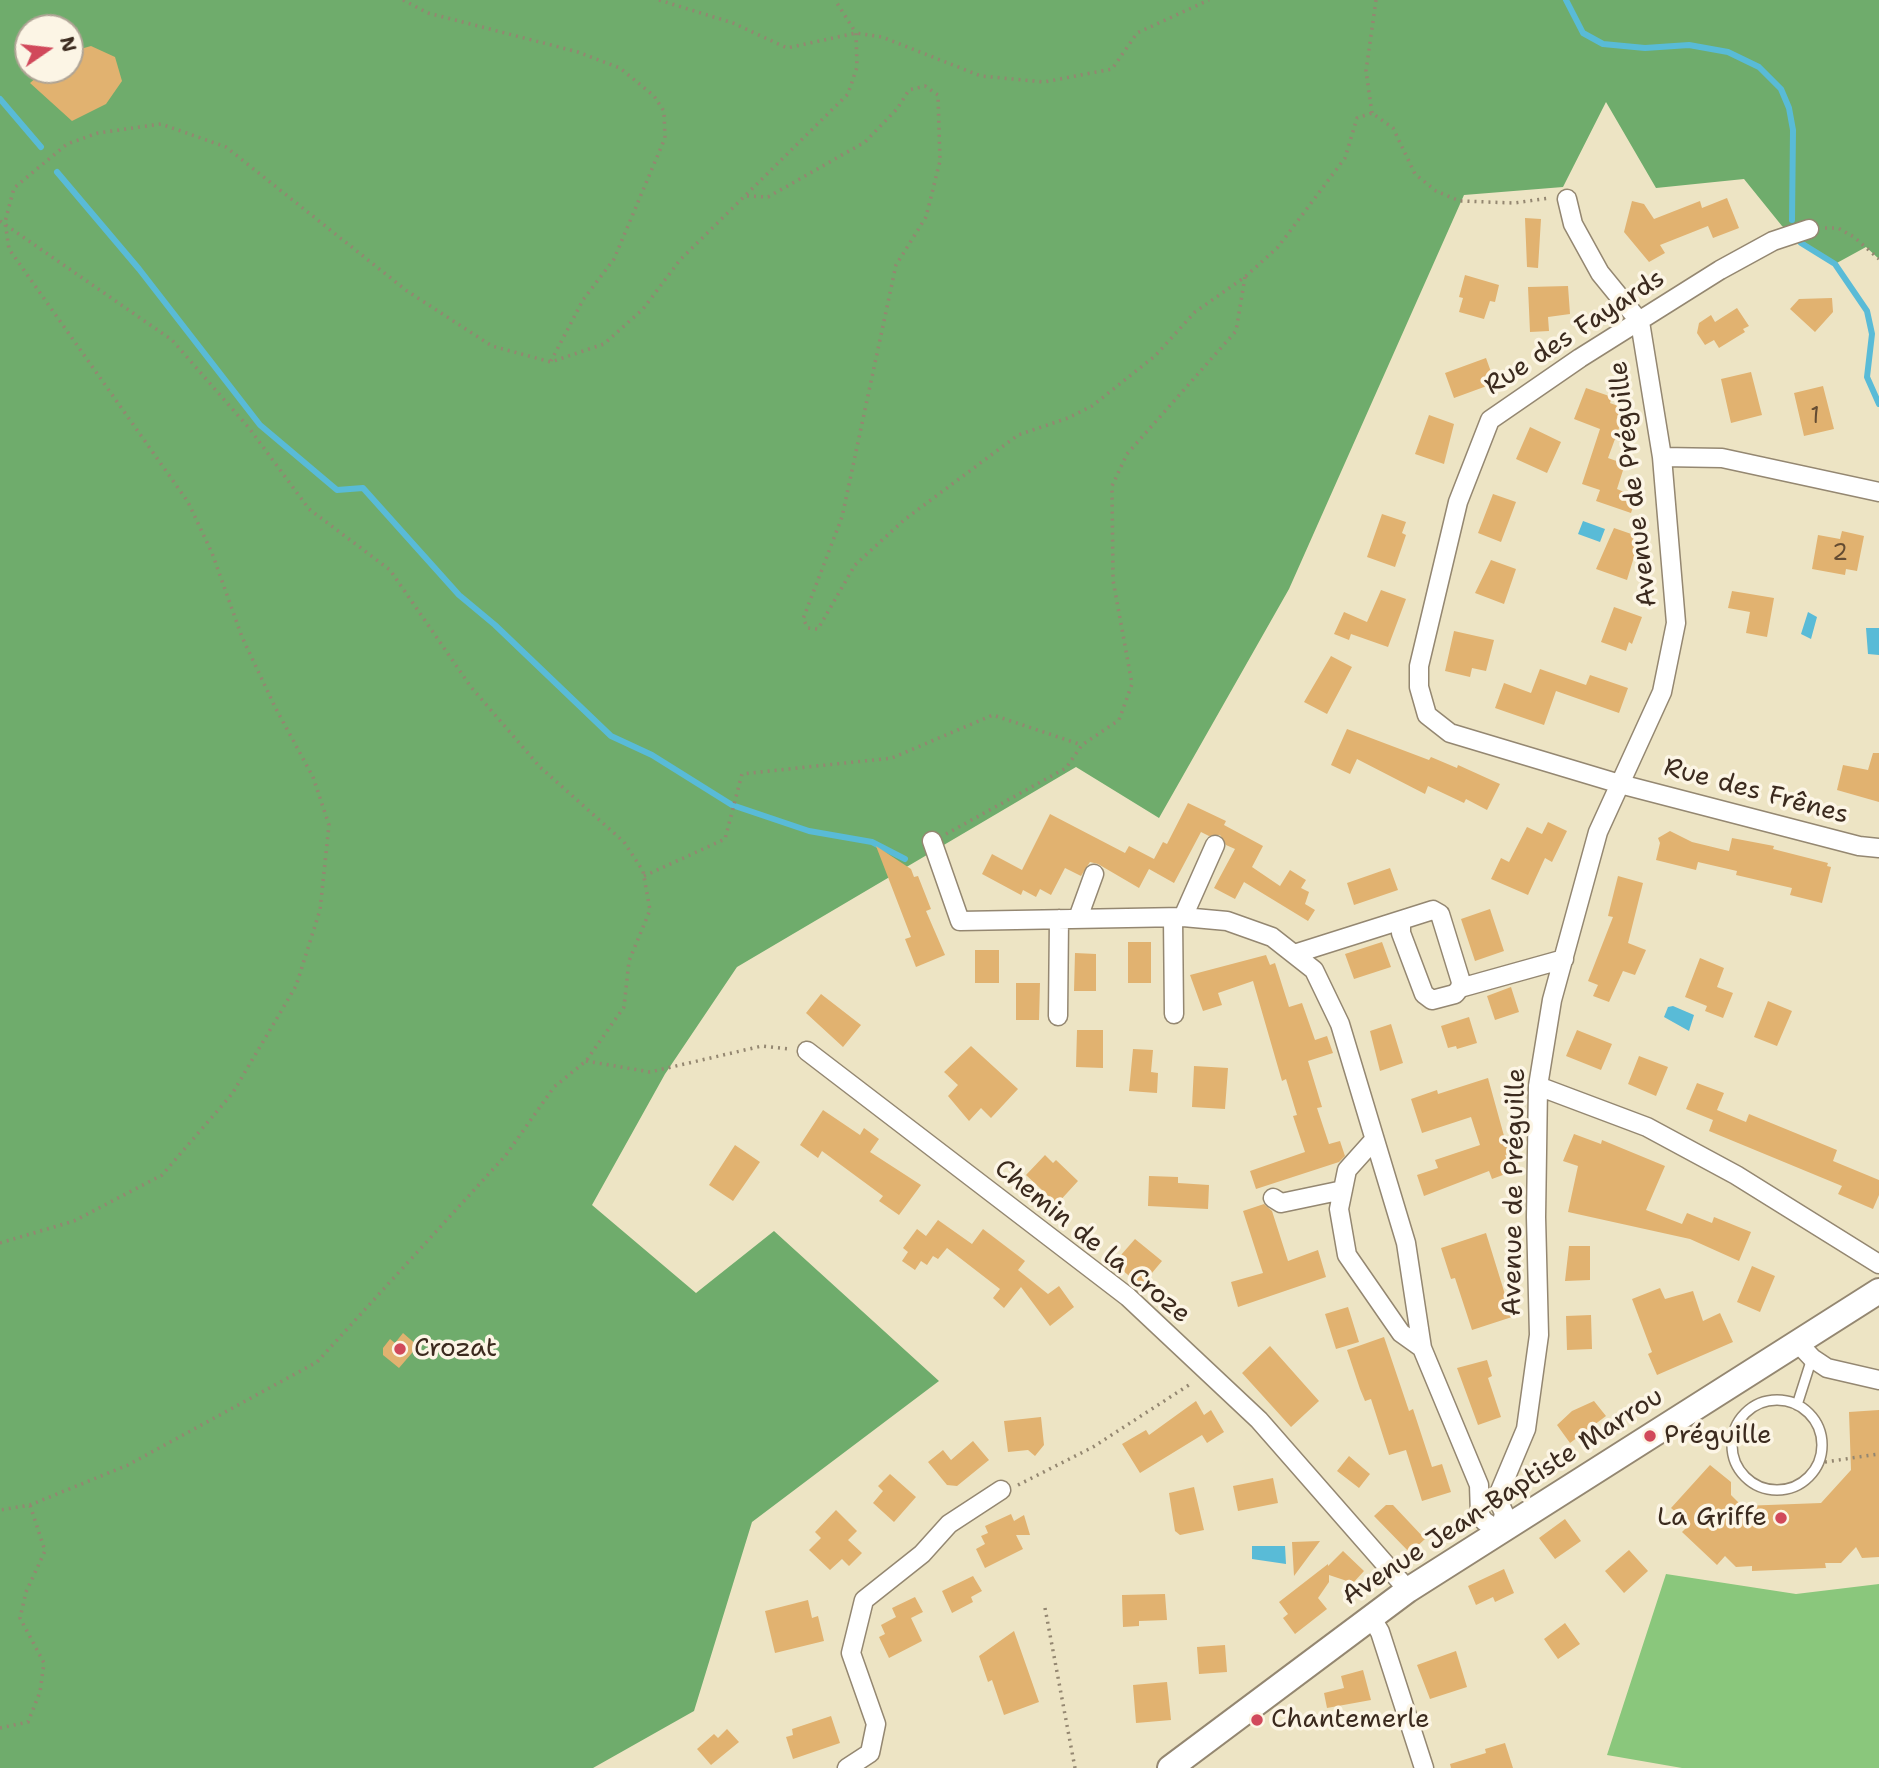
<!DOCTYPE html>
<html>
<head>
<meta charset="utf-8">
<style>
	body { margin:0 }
	#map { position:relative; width:1879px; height:1768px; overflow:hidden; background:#ede4c4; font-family:"Shantell Sans",sans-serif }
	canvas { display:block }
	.north { position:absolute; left:14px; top:14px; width:70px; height:70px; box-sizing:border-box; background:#fcf5e5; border:2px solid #afa495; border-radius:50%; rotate:76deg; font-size:19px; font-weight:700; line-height:28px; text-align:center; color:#3b2a1e }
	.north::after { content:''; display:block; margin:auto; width:24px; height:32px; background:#d1495b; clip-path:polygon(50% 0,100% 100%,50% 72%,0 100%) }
</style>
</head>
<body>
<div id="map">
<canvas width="1879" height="1768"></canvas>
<div class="north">N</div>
</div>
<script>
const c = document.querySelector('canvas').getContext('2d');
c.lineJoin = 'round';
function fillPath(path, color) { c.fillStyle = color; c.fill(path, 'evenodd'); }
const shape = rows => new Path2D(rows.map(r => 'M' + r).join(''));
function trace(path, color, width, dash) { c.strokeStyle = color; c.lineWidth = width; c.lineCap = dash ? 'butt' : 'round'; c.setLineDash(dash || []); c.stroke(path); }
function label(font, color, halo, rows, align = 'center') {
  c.font = font + ' "Shantell Sans",sans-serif'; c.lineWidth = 7; c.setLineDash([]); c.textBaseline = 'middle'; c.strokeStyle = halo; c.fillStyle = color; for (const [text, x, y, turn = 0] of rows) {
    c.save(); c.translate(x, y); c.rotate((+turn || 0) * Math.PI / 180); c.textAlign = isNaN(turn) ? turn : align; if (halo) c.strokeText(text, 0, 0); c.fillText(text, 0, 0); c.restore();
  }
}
fillPath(shape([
	[1666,1574,1796,1594,1879,1584,1879,1768,1682,1768,1607,1755]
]), '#8ac77c');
fillPath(shape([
	[0,0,1879,0,1879,259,1866,247,1835,264,1782,226,1744,179,1656,188,1606,102,1563,187,1464,195,1289,589,1159,818,1076,767,737,967,665,1074,592,1205,696,1293,774,1231,939,1381,752,1522,694,1711,593,1768,0,1768],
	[28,28,70,28,70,70,28,70]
]), '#6fac6c');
fillPath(shape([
	[1583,521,1605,529,1600,542,1578,534],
	[1808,612,1817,617,1811,639,1801,634],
	[1866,628,1879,628,1879,655,1868,654],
	[1673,1006,1694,1015,1689,1031,1664,1017,1668,1007],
	[1252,1546,1285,1546,1286,1564,1252,1559]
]), '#59bbd7');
trace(shape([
	[1566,0,1583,33,1603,44,1645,48,1689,45,1728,52,1759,67,1781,89,1789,108,1793,130,1792,220],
	[0,99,41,147],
	[57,172,139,269,260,425,337,490,363,488,459,595,495,625,611,736,652,755,732,805,809,831,872,842,905,859],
	[1801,243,1835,264,1867,311,1872,334,1867,377,1879,404]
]), '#59bbd7', 6);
fillPath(shape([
	[91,46,115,57,122,81,106,104,72,121,30,83,45,70,70,70,70,52],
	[1727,198,1739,228,1713,238,1708,226,1660,245,1665,253,1649,262,1624,232,1632,201,1644,204,1654,219,1700,201,1702,208],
	[1525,218,1541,219,1538,268,1527,267],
	[1465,275,1499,285,1495,302,1490,301,1484,319,1459,312,1463,298,1459,297],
	[1568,286,1570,314,1548,317,1549,331,1530,332,1528,287],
	[1832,298,1833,312,1815,332,1790,309,1799,299],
	[1737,308,1749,326,1743,329,1745,332,1719,348,1714,340,1705,345,1697,333,1699,323,1711,315,1715,322],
	[1486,358,1495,383,1454,398,1445,373],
	[1751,372,1762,415,1731,423,1721,379],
	[1823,386,1834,429,1804,436,1794,393],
	[1586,388,1612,397,1610,403,1626,409,1608,458,1625,464,1617,489,1636,497,1631,513,1596,501,1600,490,1582,484,1600,429,1574,419],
	[1429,415,1454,424,1444,464,1415,454],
	[1530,427,1561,442,1547,473,1516,459],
	[1493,494,1516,502,1501,542,1478,533],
	[1382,514,1406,522,1402,533,1406,535,1395,567,1367,557],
	[1614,528,1640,537,1627,580,1596,569],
	[1842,531,1864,536,1857,571,1846,569,1845,575,1812,569,1818,535,1840,539],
	[1491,560,1516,569,1504,604,1475,593],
	[1381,590,1406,599,1388,647,1351,634,1349,640,1334,634,1344,612,1367,622],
	[1732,591,1774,598,1767,637,1746,633,1750,612,1728,608],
	[1614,607,1642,617,1632,644,1629,642,1626,651,1601,642],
	[1454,631,1494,640,1486,671,1472,668,1470,677,1445,671],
	[1331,656,1352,667,1327,714,1304,702],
	[1540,669,1586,685,1590,675,1628,688,1619,713,1556,691,1544,725,1495,708,1504,683,1531,693],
	[1347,729,1429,760,1431,757,1457,768,1458,765,1500,784,1487,810,1466,799,1464,803,1428,786,1425,794,1357,759,1350,774,1331,765],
	[1873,753,1879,753,1879,802,1837,790,1843,765,1868,770],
	[1188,803,1226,821,1224,825,1263,846,1252,867,1280,886,1290,870,1306,880,1301,888,1309,892,1305,904,1315,910,1308,921,1244,882,1235,899,1214,888,1235,849,1226,845,1220,835,1209,836,1201,832,1174,883,1149,869,1139,888,1098,864,1090,862,1081,876,1065,868,1051,895,1040,889,1036,897,1023,890,1021,895,982,874,992,854,1022,870,1050,814,1125,853,1129,846,1154,859,1163,842,1167,844],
	[1548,822,1567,831,1552,862,1545,858,1528,895,1491,879,1501,858,1509,862,1527,827,1542,834],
	[1670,831,1692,842,1729,851,1732,838,1774,846,1773,849,1828,863,1827,866,1831,867,1822,903,1790,895,1792,888,1736,875,1737,871,1698,862,1696,870,1656,860,1660,843,1658,838],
	[876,846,911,869,914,877,918,876,931,909,926,911,945,955,916,967,905,939,911,937],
	[1390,868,1398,890,1354,905,1347,883],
	[1618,876,1643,883,1628,943,1646,950,1635,975,1623,971,1609,1002,1593,996,1598,985,1588,981,1613,917,1608,916],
	[1490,909,1504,951,1475,961,1461,919],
	[1128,942,1151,942,1151,983,1128,983],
	[1382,942,1391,967,1354,979,1345,954],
	[975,950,999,950,999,983,975,983],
	[1075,953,1096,954,1096,991,1074,991],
	[1266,955,1270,965,1275,963,1289,1007,1302,1003,1315,1040,1327,1036,1333,1053,1308,1061,1322,1107,1317,1108,1329,1144,1340,1141,1345,1156,1339,1162,1256,1189,1250,1171,1305,1152,1293,1116,1297,1115,1286,1079,1282,1081,1253,981,1218,993,1222,1005,1203,1011,1190,975],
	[1700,958,1724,968,1717,987,1733,993,1723,1018,1705,1011,1707,1006,1685,997],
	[1016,983,1040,983,1039,1020,1016,1020],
	[1511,987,1519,1012,1495,1020,1487,996],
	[821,994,861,1025,843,1047,806,1013],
	[1768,1001,1792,1011,1777,1046,1754,1037],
	[1469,1017,1477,1043,1457,1049,1456,1046,1448,1048,1441,1026],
	[1391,1024,1403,1063,1380,1071,1370,1031],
	[1077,1030,1103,1030,1103,1068,1076,1067],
	[1577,1030,1612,1044,1601,1070,1566,1056],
	[971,1046,1018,1089,991,1118,981,1108,969,1121,948,1096,958,1085,944,1072],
	[1133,1049,1153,1050,1151,1072,1158,1073,1157,1093,1129,1091],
	[1639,1056,1668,1067,1656,1096,1628,1084],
	[1194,1066,1228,1068,1225,1109,1192,1107],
	[1488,1078,1509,1154,1505,1155,1511,1172,1492,1179,1489,1171,1424,1196,1417,1175,1438,1168,1435,1160,1480,1145,1471,1117,1422,1133,1411,1099,1437,1090,1438,1094],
	[1697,1083,1724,1093,1717,1110,1746,1122,1749,1114,1837,1150,1833,1161,1879,1180,1879,1195,1873,1209,1838,1194,1842,1186,1709,1131,1713,1120,1686,1109],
	[823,1110,860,1135,864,1128,879,1139,870,1152,921,1185,899,1215,879,1201,883,1196,822,1151,818,1158,800,1145],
	[1574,1134,1601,1144,1602,1140,1665,1166,1646,1210,1682,1224,1687,1213,1712,1223,1714,1217,1751,1232,1739,1261,1690,1239,1568,1212,1578,1166,1563,1161],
	[735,1145,760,1162,733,1201,709,1185],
	[1045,1155,1053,1163,1056,1160,1078,1181,1057,1204,1026,1175],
	[1149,1176,1178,1177,1178,1183,1209,1185,1208,1209,1148,1206],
	[1264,1204,1272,1211,1288,1261,1318,1250,1326,1277,1238,1307,1231,1282,1263,1273,1243,1211],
	[938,1220,972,1244,983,1229,1025,1261,1018,1270,1048,1294,1059,1286,1074,1307,1050,1326,1021,1287,1004,1308,993,1298,1000,1289,947,1248,938,1259,933,1256,927,1265,921,1261,915,1270,902,1261,908,1252,903,1248,917,1229,926,1236],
	[1486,1233,1512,1317,1472,1330,1455,1278,1451,1279,1441,1248],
	[1135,1239,1162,1261,1141,1286,1114,1263],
	[1569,1246,1590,1246,1590,1280,1565,1281],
	[1752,1266,1775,1276,1760,1312,1737,1302],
	[1660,1288,1665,1299,1693,1291,1703,1321,1720,1313,1733,1342,1657,1375,1648,1354,1652,1352,1632,1299],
	[1348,1307,1359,1342,1336,1349,1325,1314],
	[1591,1315,1592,1349,1567,1350,1566,1316],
	[403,1333,418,1346,399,1368,383,1355,383,1348,390,1339,395,1343],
	[1384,1337,1409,1411,1413,1409,1432,1467,1442,1464,1451,1492,1422,1501,1406,1450,1389,1455,1371,1399,1365,1401,1360,1389,1347,1350],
	[1270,1346,1319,1401,1291,1427,1242,1373],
	[1487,1360,1492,1376,1488,1378,1501,1417,1478,1425,1457,1368],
	[1196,1401,1204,1415,1211,1410,1224,1432,1207,1443,1202,1435,1140,1473,1122,1444,1146,1430,1149,1435],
	[1594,1401,1606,1416,1570,1443,1557,1425,1572,1411],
	[1879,1410,1879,1557,1862,1558,1856,1547,1841,1563,1825,1563,1826,1568,1752,1571,1752,1566,1736,1567,1725,1556,1717,1565,1682,1532,1690,1524,1671,1508,1710,1465,1731,1482,1731,1495,1742,1506,1821,1503,1851,1470,1849,1412],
	[1041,1417,1044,1445,1035,1456,1028,1450,1008,1452,1004,1421],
	[973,1441,989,1460,957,1486,947,1485,928,1462,943,1450,951,1460],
	[1349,1456,1370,1474,1359,1488,1337,1471],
	[890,1474,916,1497,894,1522,873,1503,883,1491,878,1486],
	[1273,1478,1278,1503,1238,1511,1233,1486],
	[1194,1487,1204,1530,1180,1535,1175,1531,1169,1493],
	[1386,1505,1393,1505,1425,1539,1410,1553,1374,1516],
	[836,1510,857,1531,848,1540,862,1553,849,1566,842,1559,830,1570,809,1550,821,1538,815,1532],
	[1011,1514,1014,1521,1024,1515,1030,1535,1016,1535,1023,1549,985,1568,976,1549,985,1544,981,1536,988,1533,985,1526],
	[1565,1519,1581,1541,1555,1559,1539,1538],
	[1320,1541,1294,1576,1292,1542],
	[1629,1550,1648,1571,1624,1593,1605,1571],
	[1343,1551,1364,1571,1353,1583,1329,1575,1329,1582,1318,1598,1327,1609,1295,1634,1283,1618,1288,1614,1279,1602,1328,1564,1328,1566],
	[1504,1569,1514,1593,1495,1602,1493,1597,1476,1605,1468,1586],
	[973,1576,982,1591,971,1597,973,1602,952,1613,942,1591],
	[1165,1594,1167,1620,1139,1621,1139,1626,1123,1627,1122,1595],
	[915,1597,923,1612,911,1618,922,1641,889,1658,879,1637,885,1634,881,1625,896,1617,892,1608],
	[808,1600,812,1618,818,1616,824,1641,775,1653,765,1611],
	[1565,1623,1580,1644,1558,1659,1544,1639],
	[1014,1631,1039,1702,1004,1715,992,1680,988,1682,979,1656],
	[1225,1645,1227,1672,1199,1674,1197,1647],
	[1456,1651,1467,1687,1430,1699,1417,1665],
	[1363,1670,1371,1700,1327,1708,1324,1693,1344,1688,1341,1676],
	[1167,1682,1171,1720,1136,1723,1133,1685],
	[831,1716,840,1743,793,1759,786,1737,793,1735,792,1729],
	[727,1729,739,1742,711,1765,697,1749,714,1734,718,1738],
	[1505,1743,1513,1768,1451,1768,1450,1764,1486,1753,1485,1749]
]), '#e1b270');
const lane = shape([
	'1732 1445a45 45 0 1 1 90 0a45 45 0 1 1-90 0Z',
	[1797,1405,1812,1358]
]);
const street = shape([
	[1567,199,1573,224,1600,273,1640,322],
	[1809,229,1773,241,1720,270,1580,358,1490,420,1458,502,1419,666,1419,687,1427,715,1450,733,1620,784,1859,846,1879,848],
	[1662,457,1722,458,1879,492],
	[932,841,960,921,1183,917,1227,921,1272,937,1314,970,1340,1024,1406,1243,1422,1348,1479,1485,1480,1515,1484,1521,1500,1532,1504,1513,1497,1498,1526,1429,1539,1335,1536,1217,1538,1086,1552,1000,1598,832,1662,692,1676,623,1662,457,1640,322],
	[1183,917,1215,845],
	[1078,918,1094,874],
	[1173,918,1174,1014],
	[1401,923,1401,933,1424,994,1432,1000,1455,994,1460,988,1564,959],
	[1294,954,1433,910,1440,914,1461,982,1460,988],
	[1058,1016,1059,919],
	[807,1051,1128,1297,1259,1420,1408,1590],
	[1538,1086,1647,1127,1736,1175,1879,1264],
	[1373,1141,1347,1170,1339,1209,1347,1255,1401,1333,1422,1348],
	[1273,1198,1281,1203,1343,1190],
	[1798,1343,1812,1358,1827,1368,1879,1380],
	[1371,1617,1380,1632,1424,1768],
	[847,1768,870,1753,876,1724,851,1653,864,1600,922,1554,949,1524,1001,1490]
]);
const secondary = shape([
	[1170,1768,1408,1590,1879,1291]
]);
trace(lane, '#948771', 12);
trace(street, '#948771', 21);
trace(secondary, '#948771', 28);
trace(shape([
	[403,0,428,13,578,52,620,68,654,96,664,111,665,138,614,259,583,300,551,361],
	[659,0,733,23,787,48,856,33,882,37,981,76,1044,82,1112,69,1137,33,1209,0],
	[1372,113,1366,71,1376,0],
	[747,196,768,197,865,142,897,109,909,90,925,86,938,95,940,161,926,217,896,265,842,517,803,619,808,628,818,629,855,565,904,520,1018,435,1068,418,1092,406,1155,356,1195,312,1245,277,1278,247,1345,158,1357,118,1372,113,1393,128,1415,174,1436,191,1460,201,1514,203,1549,198],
	[0,221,172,340,249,428,309,509,390,570,471,687,540,767,624,842,643,871,650,910,629,961,624,1007,586,1061,554,1087,506,1155,317,1362,128,1465,30,1505,0,1510],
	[1825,228,1838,228,1854,237,1879,259],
	[946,834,1066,768,1082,745,1119,720,1132,684,1113,580,1112,486,1127,454,1236,331,1245,277],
	[644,876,725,839,742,774,892,758,993,715,1082,745],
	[586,1061,650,1072,762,1046,789,1049],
	[0,1243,74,1221,162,1175,232,1094,296,986,320,910,329,825,313,777,275,707,242,637,212,553,188,502,9,249,5,222,14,188,67,144,98,133,161,124,226,147,407,291,492,346,551,362,604,344,643,309,680,260,848,94,857,67,856,33,835,0],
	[1818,1463,1879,1454],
	[1018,1485,1093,1447,1192,1383],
	[1045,1608,1075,1768],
	[0,1728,28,1722,40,1692,44,1663,20,1618,26,1592,45,1551,30,1505]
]), '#948771', 3.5, [2, 5]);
trace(lane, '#fff', 9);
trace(street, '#fff', 18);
trace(secondary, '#fff', 24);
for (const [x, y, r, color] of [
	[400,1349,7,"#d1495b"],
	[1650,1436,7,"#d1495b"],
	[1781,1518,7,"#d1495b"],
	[1257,1720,7,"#d1495b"]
]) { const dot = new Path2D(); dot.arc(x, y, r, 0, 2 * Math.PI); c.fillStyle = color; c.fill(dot); trace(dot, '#fcf5e5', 2.5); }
label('23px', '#644c32', null, [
	["1",1815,417],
	["2",1840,554]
]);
label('26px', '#3b2a1e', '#fcf5e5', [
	["Rue des Fayards",1575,333,-33],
	["Avenue de Préguille",1634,484,-97],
	["Rue des Frênes",1756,792,15],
	["Avenue de Préguille",1515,1192,-89],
	["Chemin de la Croze",1092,1242,39],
	["Avenue Jean-Baptiste Marrou",1503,1497,-33]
]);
label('26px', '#3b2a1e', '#fcf5e5', [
	["Crozat",414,1349],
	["Préguille",1664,1436],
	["La Griffe",1767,1518,"right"],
	["Chantemerle",1271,1720]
], 'left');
</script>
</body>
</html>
